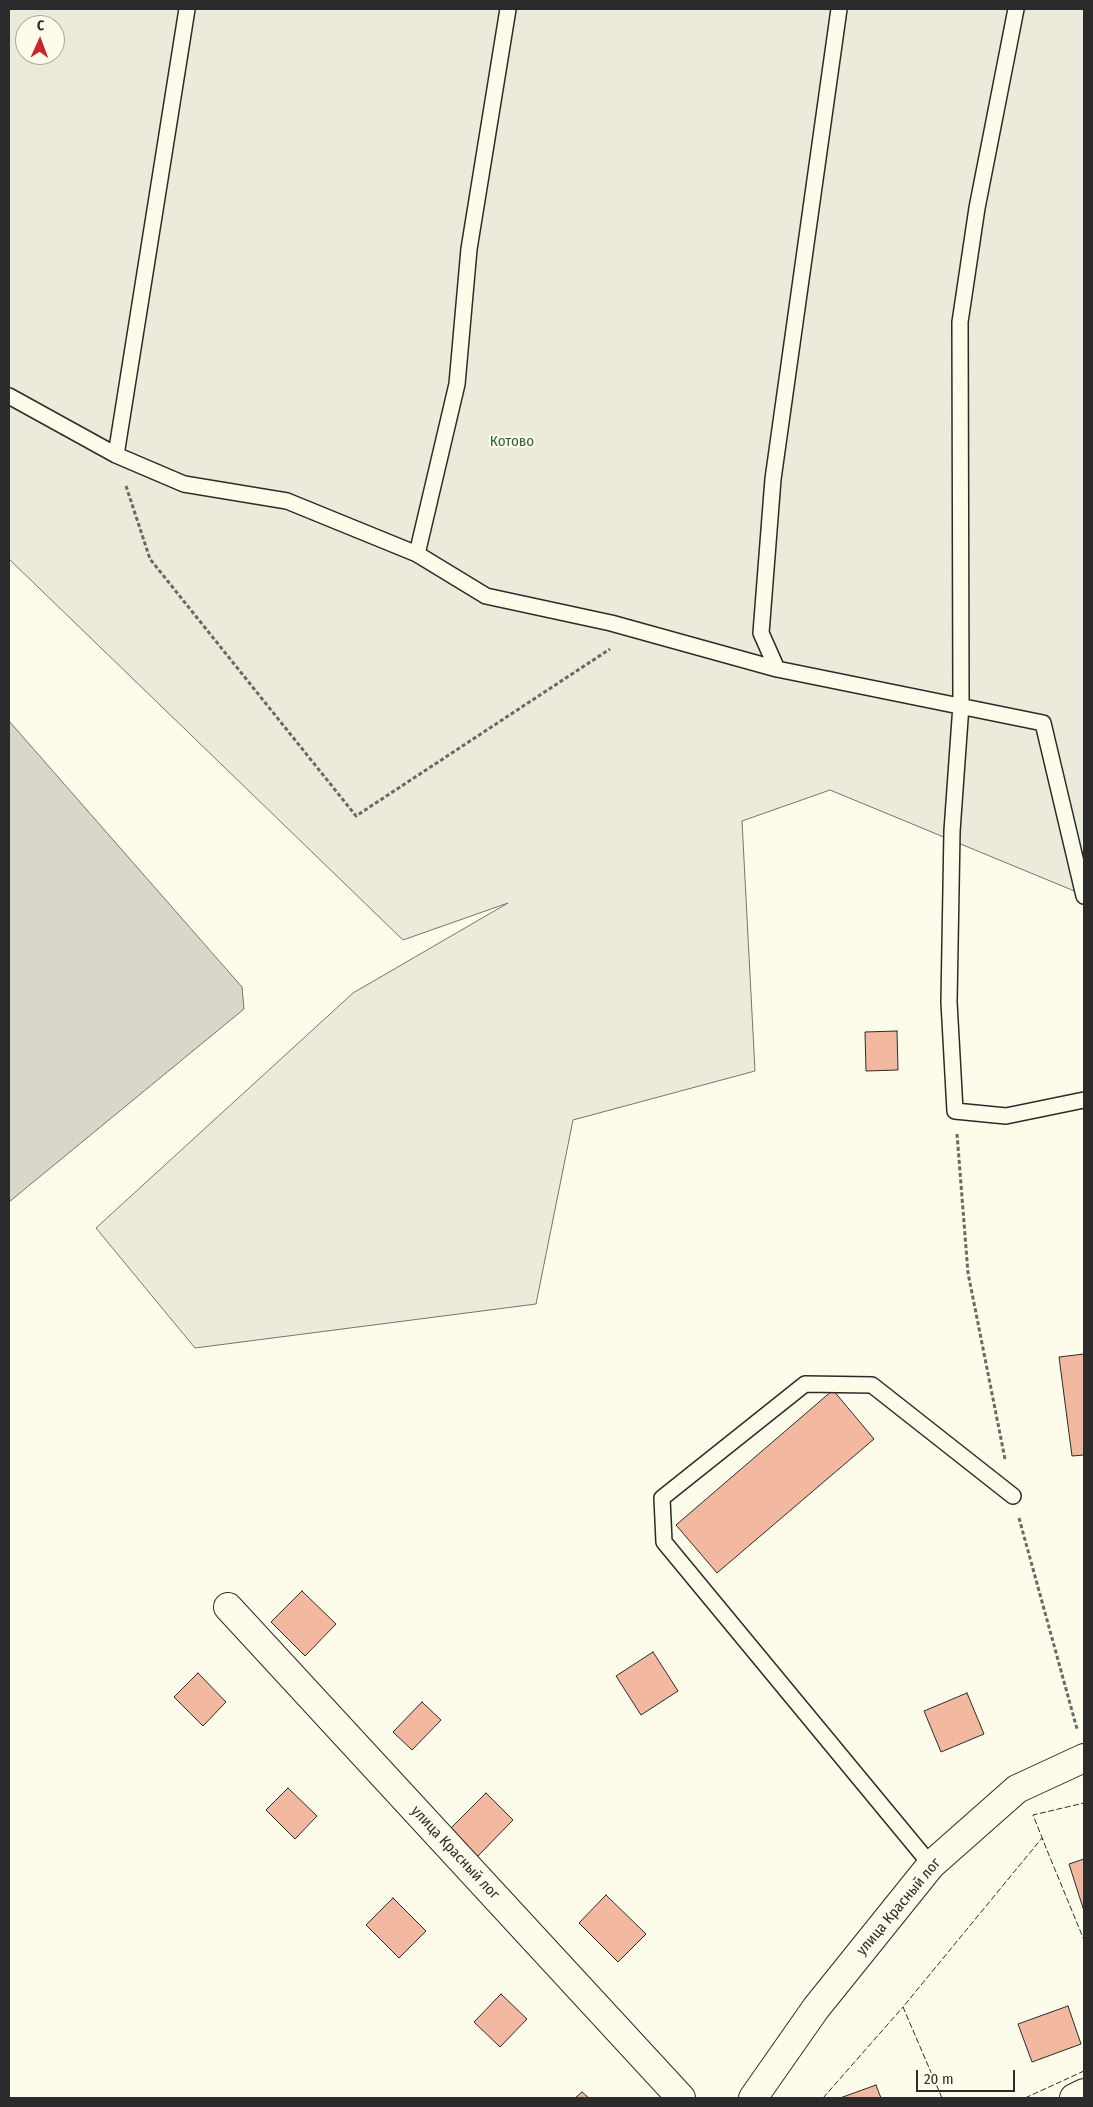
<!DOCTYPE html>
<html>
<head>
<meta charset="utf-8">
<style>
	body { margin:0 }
	#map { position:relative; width:1093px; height:2107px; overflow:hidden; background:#fdfbea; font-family:"Fira Sans Condensed",sans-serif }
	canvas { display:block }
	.frame { position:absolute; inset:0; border:10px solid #2b2b2b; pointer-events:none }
	.north { position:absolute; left:15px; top:15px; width:50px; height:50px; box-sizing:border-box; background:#fdfbea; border:1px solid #a9a89e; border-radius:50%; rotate:2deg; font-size:14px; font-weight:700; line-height:20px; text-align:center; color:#2b2b2b }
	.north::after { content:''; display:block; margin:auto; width:18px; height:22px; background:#c62828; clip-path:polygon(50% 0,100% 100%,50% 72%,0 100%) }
	.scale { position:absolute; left:916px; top:2070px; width:99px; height:22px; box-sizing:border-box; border:2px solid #2b2b2b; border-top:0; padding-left:6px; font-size:15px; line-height:18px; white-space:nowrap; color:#2b2b2b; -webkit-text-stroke:4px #fdfbea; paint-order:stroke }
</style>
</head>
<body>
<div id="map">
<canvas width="1093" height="2107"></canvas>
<div class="frame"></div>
<div class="north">С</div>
<div class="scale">20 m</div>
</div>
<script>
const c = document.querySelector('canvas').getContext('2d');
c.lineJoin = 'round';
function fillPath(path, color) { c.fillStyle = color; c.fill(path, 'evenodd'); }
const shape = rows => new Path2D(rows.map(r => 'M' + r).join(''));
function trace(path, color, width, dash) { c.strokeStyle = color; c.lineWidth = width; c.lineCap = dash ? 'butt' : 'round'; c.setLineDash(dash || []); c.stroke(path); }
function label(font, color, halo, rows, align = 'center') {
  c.font = font + ' "Fira Sans Condensed",sans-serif'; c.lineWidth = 4; c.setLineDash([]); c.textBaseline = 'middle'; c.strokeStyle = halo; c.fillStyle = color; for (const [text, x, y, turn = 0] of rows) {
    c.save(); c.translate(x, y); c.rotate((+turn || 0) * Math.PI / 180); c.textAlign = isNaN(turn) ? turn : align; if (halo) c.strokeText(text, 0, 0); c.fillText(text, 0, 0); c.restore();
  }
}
const green = shape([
	[9,9,1084,9,1084,895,830,790,742,821,755,1071,573,1120,536,1304,195,1348,96,1228,353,993,508,903,403,940,9,559,9,9],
	[25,25,55,25,55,55,25,55,25,25]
]);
fillPath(green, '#ecebdb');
trace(green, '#74746e', 1);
const water = shape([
	[9,721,242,987,244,1009,9,1202,9,721]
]);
fillPath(water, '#d8d7c9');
trace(water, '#74746e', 1);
const building = shape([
	[897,1031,898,1070,866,1071,865,1032,897,1031],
	[1084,1354,1084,1455,1072,1456,1059,1357,1084,1354],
	[833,1390,874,1439,717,1573,676,1525,833,1390],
	[302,1591,336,1624,305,1656,271,1622,302,1591],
	[653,1652,678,1691,641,1715,616,1676,653,1652],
	[198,1673,226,1702,203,1726,174,1697,198,1673],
	[967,1693,984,1734,941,1752,924,1711,967,1693],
	[422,1702,441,1720,412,1750,393,1732,422,1702],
	[288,1788,317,1816,295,1839,266,1810,288,1788],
	[486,1793,513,1820,476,1858,449,1830,486,1793],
	[1084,1859,1084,1911,1069,1864,1084,1859],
	[606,1895,646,1934,618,1962,579,1923,606,1895],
	[393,1898,426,1931,399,1958,366,1925,393,1898],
	[501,1994,527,2019,500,2047,474,2022,501,1994],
	[1068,2006,1081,2044,1032,2062,1018,2024,1068,2006],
	[876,2085,881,2098,840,2098,876,2085],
	[582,2092,589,2098,575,2098,582,2092]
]);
fillPath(building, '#f2b8a0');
trace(building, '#2b2b2b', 1);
const lane = shape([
	[187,9,116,455,184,484,287,501,417,554],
	[508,9,469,249,457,384,417,554,486,596,611,623,777,669],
	[839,9,773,479,761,633,777,669,1043,723,1084,896],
	[1016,9,977,208,960,322,961,705,952,831,949,1002,955,1111,1006,1116,1084,1100],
	[9,396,116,455],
	[931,1865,664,1542,662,1498,805,1384,872,1385,1013,1496]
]);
const street = shape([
	[228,1607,681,2098],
	[753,2098,816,2008,931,1865,1017,1789,1084,1758],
	[1074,2098,1084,2093]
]);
trace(lane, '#2b2b2b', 18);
trace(street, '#2b2b2b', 30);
trace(shape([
	[126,486,150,559,356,816,610,649],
	[957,1134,968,1273,1005,1459],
	[1019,1518,1077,1729]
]), '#6a6964', 3, [4, 2.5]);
trace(lane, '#fdfbea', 15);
trace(street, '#fdfbea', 28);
trace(shape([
	[1043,1840,1033,1815,1084,1803],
	[823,2098,903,2007],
	[942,2098,903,2007,1042,1838,1084,1940],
	[1025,2098,1084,2071]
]), '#2b2b2b', 1, [6, 2.5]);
label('15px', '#34623c', '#fdfbea', [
	["Котово",512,442]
]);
label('15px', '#2b2b2b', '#fdfbea', [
	["улица Красный лог",455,1853,47],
	["улица Красный лог",899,1907,-50]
]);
</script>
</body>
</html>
